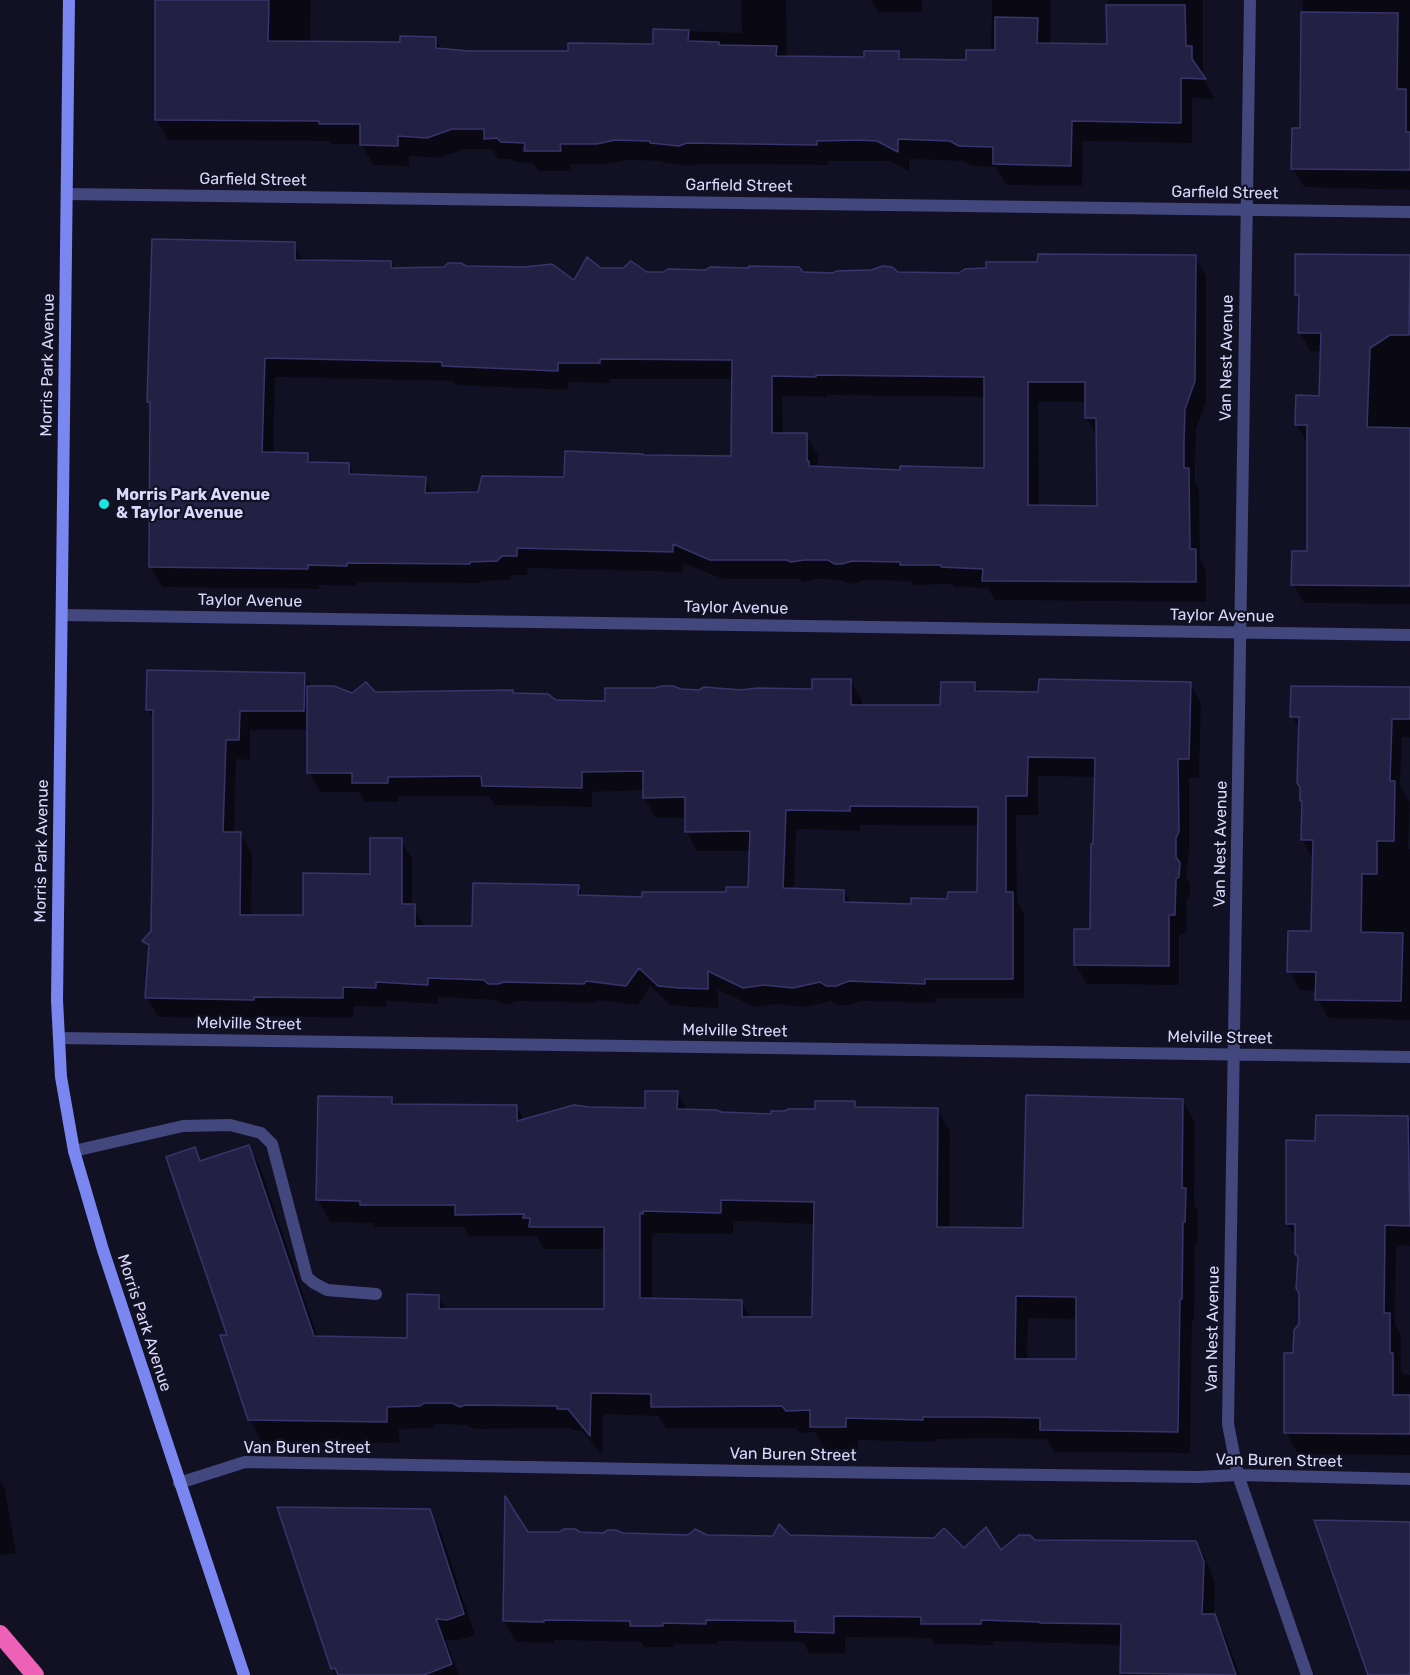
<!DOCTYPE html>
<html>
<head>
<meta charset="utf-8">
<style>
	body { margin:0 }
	canvas { display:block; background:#121124 }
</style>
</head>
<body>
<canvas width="1410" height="1675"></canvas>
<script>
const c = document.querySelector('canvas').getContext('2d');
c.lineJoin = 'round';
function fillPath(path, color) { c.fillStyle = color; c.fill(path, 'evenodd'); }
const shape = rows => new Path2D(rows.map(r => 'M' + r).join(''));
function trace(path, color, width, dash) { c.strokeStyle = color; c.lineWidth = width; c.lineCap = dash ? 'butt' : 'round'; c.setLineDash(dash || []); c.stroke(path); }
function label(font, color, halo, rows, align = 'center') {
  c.font = font + ' Rubik,sans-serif'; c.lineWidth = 4.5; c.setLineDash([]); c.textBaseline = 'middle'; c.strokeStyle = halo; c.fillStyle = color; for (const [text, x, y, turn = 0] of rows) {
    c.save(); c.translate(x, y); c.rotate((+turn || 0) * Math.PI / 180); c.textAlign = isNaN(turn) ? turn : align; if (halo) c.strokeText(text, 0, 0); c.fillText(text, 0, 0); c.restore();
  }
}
fillPath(shape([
	[157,0,311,0,310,43,402,44,436,38,442,50,569,53,654,46,655,30,742,33,741,0,786,0,787,57,866,58,898,53,903,61,967,61,991,51,992,0,1051,0,1050,44,1108,45,1108,0,1203,0,1203,77,1215,99,1192,98,1192,143,1083,141,1082,186,1006,185,996,167,972,166,963,161,909,159,909,171,890,161,828,161,828,165,700,164,691,166,664,163,662,161,628,160,609,164,570,164,572,171,538,171,533,163,515,162,510,159,498,159,492,149,464,149,440,158,409,156,409,166,373,165,361,144,332,144,330,141,168,140,156,119],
	[871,0,922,0,922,12,878,12],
	[1303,0,1410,0,1410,190,1304,187,1293,169,1301,129],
	[294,244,304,262,391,262,395,269,465,267,575,282,600,269,646,273,959,274,1039,263,1195,257,1206,276,1206,402,1196,429,1195,461,1195,481,1199,489,1200,559,1206,570,1206,602,995,600,988,588,954,587,952,584,913,585,911,581,863,580,854,584,847,583,841,580,816,579,804,582,799,579,723,579,683,563,683,572,528,568,527,575,513,575,509,580,481,581,481,583,357,582,357,586,319,585,319,589,162,587,150,567,152,406,149,401],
	[275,377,453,381,455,385,568,390,568,382,610,383,610,379,733,379,733,458,566,478,479,494,433,494,425,479,355,476,348,464,312,464,307,454,273,454],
	[827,395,986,397,985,470,901,471,818,468,818,455,806,435,783,434,782,396,826,397],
	[1038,402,1086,402,1086,418,1098,438,1098,507,1039,506],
	[1297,255,1410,256,1410,604,1304,603,1293,584,1308,552,1307,443,1296,424,1321,397,1322,352,1310,351,1300,333,1300,301,1297,295],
	[304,675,312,688,352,694,514,695,556,701,606,703,681,691,814,690,850,681,862,700,862,706,942,707,974,683,980,693,1040,694,1190,683,1201,703,1199,778,1189,778,1189,852,1186,877,1190,884,1190,896,1187,899,1186,934,1179,934,1179,985,1087,984,1075,965,1092,931,1096,777,1038,776,1038,815,1016,815,1017,901,1024,913,1024,998,935,998,935,1003,861,1001,848,1005,838,1005,832,1001,805,1007,776,1004,755,1007,718,990,718,1008,691,1007,670,1005,650,986,638,1005,598,1000,595,1003,516,1001,510,1004,501,1003,496,1000,438,997,438,1004,386,1001,386,1007,354,1006,353,1018,264,1016,264,1019,158,1017,147,998,150,951,144,941,152,931,154,721,148,709],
	[250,730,309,730,309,772,320,792,359,792,365,802,398,802,398,796,489,796,494,805,592,807,592,792,644,790,644,798,656,818,686,817,686,831,697,851,751,851,749,889,728,894,644,898,584,897,578,887,473,928,425,927,412,906,412,859,401,840,371,876,304,917,251,916,252,853,240,834,234,834,236,759,250,760],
	[860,825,979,826,979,894,912,905,851,903,844,891,794,890,796,829,860,831],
	[1410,689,1410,738,1402,737,1400,786,1410,802,1408,849,1410,849,1410,1020,1328,1018,1317,999,1317,991,1300,990,1289,971,1313,933,1313,859,1302,840,1300,731,1292,716],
	[677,1092,688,1111,720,1114,772,1115,816,1111,854,1103,857,1109,937,1109,950,1131,949,1229,1025,1230,1182,1100,1195,1122,1194,1205,1198,1211,1197,1244,1195,1244,1194,1321,1192,1321,1190,1453,1054,1452,1046,1439,993,1438,935,1439,935,1442,858,1440,858,1449,824,1449,815,1432,800,1433,796,1428,666,1428,658,1416,603,1414,602,1455,582,1431,572,1430,570,1428,474,1429,466,1425,436,1424,433,1428,399,1429,399,1443,262,1442,249,1419,229,1337,194,1149,202,1162,249,1147,261,1169,318,1338,408,1339,438,1297,447,1311,605,1310,605,1249,544,1249,536,1236,469,1236,463,1227,374,1227,372,1223,330,1222,318,1200,392,1098,396,1105,516,1106,525,1121,588,1108,647,1109],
	[733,1221,815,1224,813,1319,751,1319,741,1302,652,1300,652,1235,655,1235,655,1233,733,1234],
	[1028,1318,1077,1319,1077,1361,1027,1360],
	[1407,1118,1410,1122,1410,1246,1396,1245,1395,1324,1401,1335,1401,1370,1404,1374,1410,1375,1410,1455,1298,1454,1286,1433,1300,1325,1299,1258,1297,1240,1287,1224,1317,1143],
	[0,1480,5,1489,16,1553,0,1555],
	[429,1511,441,1532,475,1635,459,1640,446,1640,459,1675,336,1675,332,1668],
	[527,1533,789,1536,1000,1552,1035,1542,1196,1542,1208,1564,1215,1584,1214,1616,1226,1637,1240,1675,1121,1675,1122,1645,993,1641,993,1645,934,1644,931,1638,845,1637,845,1654,809,1653,803,1642,717,1641,717,1644,674,1644,674,1647,644,1647,641,1642,555,1640,553,1643,516,1642,504,1621]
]), '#0007');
const building = shape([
	[155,0,269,0,268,41,400,42,400,36,436,37,436,48,468,51,568,51,568,43,653,44,653,29,689,30,688,41,719,42,719,45,777,46,776,56,864,57,864,51,899,51,899,59,966,60,966,50,995,50,995,17,1038,18,1037,43,1107,44,1106,5,1185,5,1186,46,1192,46,1192,59,1206,79,1181,78,1181,123,1072,121,1071,166,993,164,993,147,959,146,950,141,898,139,898,152,877,141,859,140,817,141,817,145,687,143,679,146,650,143,650,141,615,140,597,144,560,144,561,151,524,151,525,143,501,142,497,138,484,139,484,129,452,129,427,138,398,136,398,146,360,145,360,124,319,124,319,121,155,120,155,0],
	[1301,12,1398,13,1397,89,1406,89,1406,132,1410,132,1410,170,1291,169,1292,128,1300,128,1301,12],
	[152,239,295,242,295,260,391,261,391,268,444,267,448,263,461,263,466,266,525,267,552,264,574,280,587,257,601,268,623,268,631,261,647,272,664,272,668,269,706,270,710,267,749,268,749,266,799,267,803,272,833,273,836,271,871,270,883,266,892,267,898,272,959,273,965,269,986,268,986,262,1037,262,1038,254,1196,255,1195,381,1185,409,1184,440,1184,468,1189,468,1190,549,1196,549,1196,582,982,581,983,569,941,567,941,565,900,565,900,562,852,561,842,564,835,564,828,560,804,560,791,562,787,560,710,560,673,544,673,552,517,548,517,556,502,556,497,561,470,562,470,564,347,563,347,566,308,565,308,569,149,567,150,402,147,402,152,239],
	[265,358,442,362,442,366,558,371,558,363,600,363,600,359,732,360,731,456,643,455,643,454,565,451,564,477,482,476,478,492,425,493,426,477,349,474,349,463,308,462,308,453,262,452,265,358],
	[816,375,984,377,984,468,900,466,900,470,809,466,809,461,807,461,807,433,772,433,772,376,816,377,816,375],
	[1028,382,1085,382,1085,418,1096,418,1097,506,1028,505,1028,382],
	[1295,254,1410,255,1409,335,1390,335,1370,348,1367,427,1410,428,1410,586,1291,585,1292,551,1307,551,1307,425,1295,425,1296,395,1319,396,1321,333,1298,333,1299,295,1295,295,1295,254],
	[147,670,305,673,304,711,240,711,239,740,226,740,223,832,241,832,240,915,303,915,303,873,370,874,370,838,402,838,402,904,415,904,415,926,472,926,473,883,579,885,578,895,642,897,642,892,726,892,726,887,748,887,750,831,685,832,685,797,643,798,643,771,582,772,582,788,482,786,481,776,388,777,388,783,352,783,352,773,307,773,307,686,334,686,352,693,366,682,375,692,513,690,513,693,548,694,556,700,605,701,605,688,655,688,662,686,673,686,681,689,699,690,704,687,741,690,757,688,812,689,812,679,851,679,851,705,940,705,941,682,975,682,975,691,1038,692,1039,679,1191,682,1189,759,1178,759,1179,832,1176,838,1176,857,1180,863,1179,877,1176,879,1175,915,1169,915,1169,966,1074,965,1074,929,1090,929,1091,844,1093,844,1095,758,1028,757,1027,796,1006,796,1006,892,1013,892,1013,979,925,979,925,984,849,981,836,986,826,986,820,982,793,988,764,985,743,988,708,971,708,989,679,988,658,986,639,968,626,986,586,981,584,984,504,982,498,984,488,984,484,980,428,978,428,985,376,982,376,988,343,987,343,998,254,997,254,1000,145,998,149,945,142,941,151,931,153,806,153,710,146,710,147,670],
	[850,806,978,807,977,892,948,892,947,899,911,898,911,904,844,902,844,890,783,888,786,810,850,811,850,806],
	[1291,686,1410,687,1410,719,1392,719,1390,781,1395,781,1394,841,1377,841,1377,874,1362,874,1361,932,1403,933,1401,1001,1315,1000,1316,972,1287,972,1288,931,1311,931,1313,840,1301,840,1302,801,1300,801,1300,787,1297,783,1299,717,1290,717,1291,686],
	[645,1091,678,1091,677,1109,716,1110,721,1112,771,1114,771,1111,784,1111,789,1109,815,1109,815,1101,855,1101,855,1107,938,1108,937,1227,1023,1228,1026,1095,1183,1099,1182,1188,1186,1188,1185,1222,1183,1222,1182,1299,1180,1299,1178,1432,1040,1430,1040,1418,980,1417,923,1417,923,1420,846,1418,846,1427,810,1427,810,1410,786,1411,782,1406,651,1407,651,1394,591,1393,590,1436,568,1409,557,1409,557,1406,465,1405,460,1407,452,1403,424,1403,420,1406,387,1407,387,1422,248,1420,220,1335,227,1335,166,1157,195,1147,200,1161,249,1145,314,1336,407,1338,407,1294,439,1295,439,1309,604,1309,604,1227,529,1227,530,1218,523,1218,524,1214,455,1215,455,1205,360,1205,360,1201,316,1200,318,1096,392,1097,392,1104,517,1105,517,1121,574,1105,589,1107,645,1108,645,1091],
	[721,1200,814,1202,812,1317,742,1317,742,1300,640,1298,640,1213,643,1214,643,1211,721,1213,721,1200],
	[1016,1296,1076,1297,1076,1359,1015,1359,1016,1296],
	[1316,1115,1408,1116,1410,1226,1385,1225,1384,1313,1390,1313,1390,1353,1393,1353,1393,1395,1410,1395,1410,1434,1284,1433,1284,1353,1293,1353,1294,1330,1299,1324,1299,1293,1296,1288,1298,1257,1295,1254,1295,1224,1286,1224,1286,1140,1315,1141,1316,1115],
	[505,1496,528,1532,559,1532,564,1529,575,1529,580,1532,603,1533,608,1530,616,1530,623,1533,688,1535,695,1529,707,1535,773,1536,779,1524,790,1535,934,1538,944,1528,964,1548,986,1527,1001,1550,1019,1535,1030,1535,1035,1540,1196,1541,1204,1562,1202,1614,1215,1614,1236,1675,1120,1673,1121,1624,1040,1623,1040,1622,981,1620,981,1624,921,1624,921,1617,834,1616,834,1633,795,1632,795,1621,706,1620,706,1624,663,1623,663,1626,630,1626,630,1621,544,1620,544,1622,540,1622,503,1621,505,1496],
	[277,1507,430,1509,464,1614,447,1620,436,1619,452,1664,424,1675,338,1675,335,1668,331,1669,277,1507],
	[1314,1520,1410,1522,1410,1675,1368,1675,1314,1520]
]);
fillPath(building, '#222043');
trace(building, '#38346c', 1.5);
trace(shape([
	[74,1151,183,1126,230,1125,261,1133,272,1144,307,1277,314,1283,327,1290,376,1294]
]), '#42477e', 12);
trace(shape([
	[1250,0,1228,1424,1238,1475,1307,1675],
	[67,194,1410,212],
	[62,615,1410,635],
	[59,1038,1410,1057],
	[179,1483,245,1462,751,1471,1198,1477,1238,1475,1410,1479]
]), '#42477e', 12);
trace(shape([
	[69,0,57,1000,61,1077,74,1151,103,1250,244,1675]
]), '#7a87f0', 12);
trace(shape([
	[0,1634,35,1675]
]), '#ed61b6', 18);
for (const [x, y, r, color] of [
	[104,504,6,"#1ae6e0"]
]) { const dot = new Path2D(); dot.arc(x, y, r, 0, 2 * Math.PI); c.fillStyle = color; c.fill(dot); trace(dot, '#121124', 2); }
label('16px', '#d9d9fb', '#121124', [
	["Garfield Street",253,180,1],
	["Garfield Street",739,186,1],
	["Garfield Street",1225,193,1],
	["Van Nest Avenue",1227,358,-89],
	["Morris Park Avenue",48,365,-89],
	["Taylor Avenue",250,601,1],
	["Taylor Avenue",736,608,1],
	["Taylor Avenue",1222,616,1],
	["Van Nest Avenue",1221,844,-89],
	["Morris Park Avenue",42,851,-89],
	["Melville Street",249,1024,1],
	["Melville Street",735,1031,1],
	["Melville Street",1220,1038,1],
	["Morris Park Avenue",144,1323,72],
	["Van Nest Avenue",1213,1329,-89],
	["Van Buren Street",307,1448],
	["Van Buren Street",793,1455,1],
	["Van Buren Street",1279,1461,1]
]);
label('bold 16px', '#d9d9fb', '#121124', [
	["Morris Park Avenue",116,495],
	["& Taylor Avenue",116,513]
], 'left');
</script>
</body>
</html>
